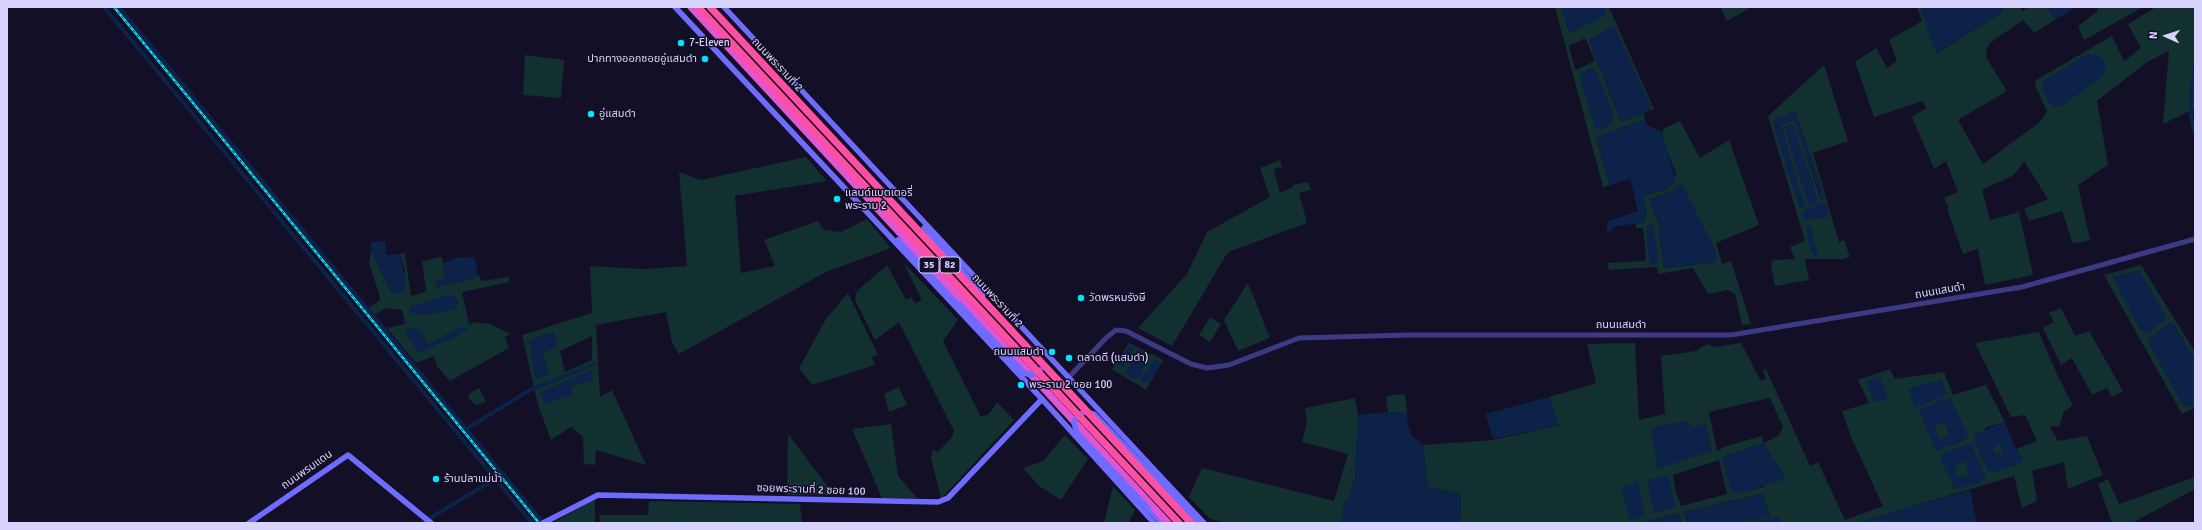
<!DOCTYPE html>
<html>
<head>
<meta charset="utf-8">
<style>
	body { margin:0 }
	#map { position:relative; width:2202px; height:530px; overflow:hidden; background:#130f26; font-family:Signika,sans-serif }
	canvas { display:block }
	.frame { position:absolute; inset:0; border:8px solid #d9d4ff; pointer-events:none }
	.north { position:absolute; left:2146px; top:16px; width:40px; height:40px; -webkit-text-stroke:3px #130f26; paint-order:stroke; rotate:273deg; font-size:11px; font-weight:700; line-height:16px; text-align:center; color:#d9d4ff }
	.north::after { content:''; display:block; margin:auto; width:14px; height:18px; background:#d9d4ff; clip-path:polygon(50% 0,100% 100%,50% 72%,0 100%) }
</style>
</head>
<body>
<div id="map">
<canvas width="2202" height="530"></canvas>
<div class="frame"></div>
<div class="north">N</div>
</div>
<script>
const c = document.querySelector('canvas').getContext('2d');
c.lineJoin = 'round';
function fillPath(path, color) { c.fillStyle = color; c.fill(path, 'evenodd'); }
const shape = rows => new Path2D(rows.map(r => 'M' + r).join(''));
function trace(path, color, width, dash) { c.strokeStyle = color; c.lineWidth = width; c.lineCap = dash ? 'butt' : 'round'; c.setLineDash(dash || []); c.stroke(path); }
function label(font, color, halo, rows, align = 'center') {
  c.font = font + ' Signika,"Noto Sans Thai",sans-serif'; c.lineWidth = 3; c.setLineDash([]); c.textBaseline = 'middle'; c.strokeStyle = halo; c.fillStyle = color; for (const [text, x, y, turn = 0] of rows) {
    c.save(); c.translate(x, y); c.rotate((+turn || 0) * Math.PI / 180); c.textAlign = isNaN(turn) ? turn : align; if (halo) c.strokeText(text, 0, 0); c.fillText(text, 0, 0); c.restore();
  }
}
fillPath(shape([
	[1555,7,1561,7,1569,31,1606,13,1603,7,1609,7,1654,109,1644,113,1645,119,1596,138,1610,185,1603,187],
	[1585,38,1595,61,1575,70,1569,46],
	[1589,40,1650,110,1621,122],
	[1720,7,1752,7,1727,21],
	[1917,7,1920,7,1937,53,2001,13,2004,7,2021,7,2022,11,2030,7,2047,7,2055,20,2034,33,2023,20,1990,43,1986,50,1987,59,2007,91,1958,120,1983,164,2040,122,2047,111,2035,85,2036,80,2112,36,2124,61,2141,48,2128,24,2156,7,2195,7,2194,109,2163,124,2169,51,2147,62,2097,101,2108,165,2078,185,2090,240,2073,244,2062,211,2029,221,2024,209,2048,199,2024,161,2014,175,1982,190,1990,220,2019,212,2033,275,1985,285,1978,249,1963,254,1947,209,1949,208,1944,198,1958,192,1946,161,1934,169,1912,117,1926,108,1923,101,1874,117,1855,62,1876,48,1887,68,1897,61,1889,40,1922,21],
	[2096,7,2143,7,2084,40,2078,26,2098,11],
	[525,55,564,60,561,98,523,95],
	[1824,65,1848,141,1813,153,1839,242,1844,240,1850,257,1843,259,1805,259,1809,280,1775,286,1771,266,1773,260,1795,259,1790,247,1805,241,1768,116],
	[1794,111,1796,113,1825,199,1821,200,1795,122,1794,121,1780,124,1800,208,1773,122],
	[1790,124,1793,125,1817,197,1784,127],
	[1680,121,1700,158,1729,140,1759,225,1716,243,1722,264,1731,261,1751,324,1742,325,1735,294,1728,290,1708,294,1693,268,1658,274,1657,267,1609,270,1607,263,1644,261,1646,259,1643,228,1636,228,1636,223,1645,222,1646,207,1642,196,1667,189,1676,174,1662,136,1663,129],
	[1682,185,1715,250,1716,258,1713,262,1664,268,1658,221,1649,199,1665,194],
	[806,157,827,181,735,196,741,273,775,266,764,240,818,221,824,230,841,232,867,219,891,248,826,272,679,354,672,343,666,312,596,325,600,397,612,390,646,465,596,450,595,465,584,464,583,437,571,427,551,440,538,405,522,335,592,313,590,266,644,269,687,266,679,172,701,180],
	[553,332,557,346,542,353],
	[592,336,592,360,565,372,560,351],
	[591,370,593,380,570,387,573,393,540,393],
	[1280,160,1282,167,1274,169,1280,193,1293,187,1293,185,1308,182,1311,190,1299,193,1307,223,1231,251,1226,255,1172,346,1138,328,1187,274,1207,232,1270,197,1260,168],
	[371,250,392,294,405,272,400,254,405,253,411,296,422,293,426,290,422,261,442,257,445,278,436,287,466,281,478,275,482,281,509,277,509,282,462,292,469,324,476,322,490,324,511,334,505,337,509,348,450,381,437,366,434,356,416,363,387,328,405,324,402,310,386,308,375,315,369,307,379,301,380,297,369,263],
	[460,327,468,330,419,353,428,345],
	[903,262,958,320,943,341,981,417,990,413,997,402,1014,420,941,499,931,458,933,450,938,452,952,437,954,431,899,322,875,340,855,300,857,291,887,265,906,300,911,297,915,303,922,300],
	[2141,265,2195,352,2195,360,2173,323,2190,406,2195,404,2195,408,2182,414,2104,275],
	[1248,283,1270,338,1238,351,1224,320],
	[848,293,878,355,872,357,875,365,812,385,799,368,826,319],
	[2061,308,2075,336,2089,331,2123,391,2112,397,2107,388,2092,395,2072,358,2061,365,2043,328,2054,322,2049,313],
	[1210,317,1221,324,1210,342,1199,335],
	[2039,332,2055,370,2073,406,2064,411,2059,426,2050,427,2058,441,2087,436,2103,475,2068,489,2064,462,2032,471,2037,501,2022,508,2014,476,1857,523,1783,523,1778,517,1752,523,1738,523,1770,516,1763,495,1761,494,1684,512,1687,523,1682,523,1678,513,1639,523,1460,523,1461,494,1428,487,1423,445,1493,440,1559,425,1549,397,1596,383,1587,344,1635,343,1639,420,1665,414,1661,356,1696,351,1707,344,1716,347,1741,343,1761,381,1766,378,1763,370,1766,369,1810,466,1818,462,1845,520,1883,506,1852,439,1842,411,1869,403,1858,380,1890,369,1895,379,1944,372,1953,395,1986,385,2005,422,1985,428,1988,471,2023,459,2016,449,2037,441,2025,415,2011,417,1975,343],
	[1770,398,1783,427,1779,435,1764,443,1761,436,1724,447,1717,451,1709,412],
	[1951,399,1964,440,1936,450,1919,410],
	[1688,421,1691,427,1651,428],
	[1764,443,1764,487,1736,493,1722,459,1726,456],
	[1719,460,1727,494,1681,506,1676,493,1673,475],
	[1129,343,1163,360,1146,390,1112,369],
	[1129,346,1124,366,1123,367,1119,364],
	[1138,350,1143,353,1126,373],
	[899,387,907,405,889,412,884,394],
	[479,388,486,402,476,405,468,398,470,393],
	[1405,394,1407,413,1388,412,1386,396],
	[1355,398,1358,415,1355,478,1349,498,1343,504,1343,516,1340,523,1227,523,1210,519,1189,497,1202,468,1334,501,1348,454,1302,442,1307,422,1305,408],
	[1942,423,1946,425,1950,437,1938,440,1935,425],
	[891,424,898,476,917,498,882,498,852,429],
	[788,434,834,495,787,495],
	[1065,435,1088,459,1061,500,1039,486,1023,468,1043,461],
	[1997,445,2002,445,2003,455,1994,453,1993,449],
	[2195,477,2195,489,2132,523,2112,523,2098,484,2108,479,2119,504],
	[1113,486,1135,510,1129,523,1104,523],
	[595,499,595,523,552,523,567,515],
	[649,501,800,504,802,523,600,523,599,515,648,515]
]), '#12302f');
fillPath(shape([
	[1561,7,1603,7,1606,13,1604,16,1572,32,1569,31],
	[1920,7,2004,7,2001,13,1936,53],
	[2047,7,2076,7,2055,20],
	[1611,27,1616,29,1651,107,1650,110,1621,122,1589,40],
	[2087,54,2096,54,2104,61,2106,70,2101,78,2063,105,2055,107,2050,105,2041,87,2044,80],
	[1588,69,1595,69,1614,115,1612,123,1602,129,1595,129,1580,79,1580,75],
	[1794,111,1796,113,1825,199,1822,201,1795,122,1794,121,1781,124,1805,206,1803,208,1800,208,1798,203,1773,122,1776,119],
	[1645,119,1647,125,1662,132,1676,181,1667,189,1642,196,1646,207,1645,222,1613,227,1612,231,1606,231,1608,221,1638,211,1630,179,1610,185,1596,138],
	[1790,124,1793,125,1817,197,1817,203,1809,207,1784,127],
	[1682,184,1715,250,1716,258,1713,262,1664,268,1658,221,1649,199,1665,194],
	[1824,202,1827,204,1829,217,1805,220,1802,215,1803,211],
	[1653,224,1658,257,1656,265,1651,265,1649,261,1646,227],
	[1808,225,1811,226,1818,257,1816,258,1810,250,1806,226],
	[385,241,387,255,400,254,406,287,401,294,392,294,371,250,371,242],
	[475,257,478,275,466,281,436,287,435,280,445,278,443,263,456,258],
	[2139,270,2167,318,2148,333,2143,332,2138,326,2113,277],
	[449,294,459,300,456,310,422,315,409,312,410,307],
	[2169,323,2173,323,2195,360,2195,404,2190,406,2185,407,2181,402,2147,340],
	[460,327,469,330,419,353,404,331,412,328,420,330,428,345],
	[553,332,557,346,542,353,550,373,537,380,534,375,529,340],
	[1130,346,1134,348,1133,351,1123,367,1118,364],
	[1138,349,1149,356,1149,359,1139,378,1135,379,1125,373],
	[1155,359,1159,360,1160,364,1149,382,1142,382,1140,380],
	[591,370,593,380,571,387,573,394,544,404,540,393],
	[1880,376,1888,399,1874,402,1866,381],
	[1941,380,1947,392,1945,396,1918,407,1914,407,1909,391,1913,387],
	[1549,397,1559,425,1493,439,1485,414],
	[1951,399,1969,437,1936,451,1919,410,1942,400],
	[1942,423,1946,425,1950,436,1938,439,1935,425],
	[1388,412,1407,413,1408,425,1412,436,1423,445,1428,487,1461,494,1460,523,1340,523,1343,516,1343,504,1349,498,1355,478,1358,415],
	[1688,421,1691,427,1706,424,1712,451,1657,469,1651,428],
	[2005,422,2016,449,2023,459,2020,463,1994,473,1988,471,1975,444,1974,434],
	[1997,445,2002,445,2003,455,1994,453,1993,449],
	[1764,443,1785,476,1785,479,1744,492,1736,493,1731,491,1722,459,1726,456],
	[1971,443,1986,478,1979,483,1955,489,1940,458,1944,453],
	[1965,461,1968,474,1963,477,1959,476,1956,473,1955,466],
	[1668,475,1676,507,1654,513,1647,480],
	[1638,481,1645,516,1630,521,1621,487],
	[1970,490,1977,523,1857,523,1886,514],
	[1761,494,1763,495,1770,516,1738,523,1687,523,1684,512],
	[1678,513,1682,523,1639,523],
	[1778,517,1783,523,1752,523,1771,518]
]), '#0c2248');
trace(shape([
	[104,7,532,523],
	[119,7,541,520],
	[2195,65,2191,94,2191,117,2195,133],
	[466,429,530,390,595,364],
	[422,523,495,479]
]), '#0c2248', 4);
trace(shape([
	[1069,377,1107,337,1116,330,1126,331,1191,364,1207,368,1229,365,1299,338,1408,335,1731,335,2022,287,2195,239]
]), '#3d3a85', 5);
trace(shape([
	[675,7,1042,399,1154,523],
	[724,7,1204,523],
	[924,228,970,280],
	[898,240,909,249,959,304],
	[1159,482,1198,523],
	[1148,508,1162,523],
	[249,523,348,455,431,523],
	[543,523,598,495,938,502,948,498,1042,399]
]), '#6f6bff', 5.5);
trace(shape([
	[691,7,1168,523]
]), '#e055d1', 7);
const rail = shape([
	[114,7,539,523]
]);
trace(rail, '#00e5ff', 2.5);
trace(rail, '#130f26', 1, [3]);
trace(shape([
	[970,280,983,295],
	[959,304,1024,373,1031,375,1040,370],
	[1148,508,1077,433,1074,423,1077,416,1084,412,1094,414,1159,482]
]), '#6f6bff', 5.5);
trace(shape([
	[698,7,1179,523],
	[710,7,1191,523]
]), '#ff4fa3', 7);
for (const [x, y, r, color] of [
	[681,43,4,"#00e5ff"],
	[705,59,4,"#00e5ff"],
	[591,114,4,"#00e5ff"],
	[837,199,4,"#00e5ff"],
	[1081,298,4,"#00e5ff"],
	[1052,352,4,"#00e5ff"],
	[1069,358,4,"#00e5ff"],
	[1021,385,4,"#00e5ff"],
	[436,479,4,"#00e5ff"]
]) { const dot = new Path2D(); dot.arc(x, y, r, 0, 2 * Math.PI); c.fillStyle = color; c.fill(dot); trace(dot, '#130f26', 1.5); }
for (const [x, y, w] of [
	[929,265,20],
	[950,265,20]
]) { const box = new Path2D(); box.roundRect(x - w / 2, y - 8, w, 16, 3); c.fillStyle = '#130f26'; c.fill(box); trace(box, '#d9d4ff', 1); }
label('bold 10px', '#d9d4ff', null, [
	["35",929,265],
	["82",950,265]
]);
label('11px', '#d9d4ff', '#130f26', [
	["7-Eleven",689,43],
	["ปากทางออกซอยอู่แสมดำ",697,59,"right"],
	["อู่แสมดำ",599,114],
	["แลนด์แบตเตอรี่",845,193],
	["พระราม 2",845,206],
	["วัดพรหมรังษี",1089,298],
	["ถนนแสมดำ",1044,352,"right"],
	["ตลาดดี (แสมดำ)",1077,358],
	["พระราม 2 ซอย 100",1029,385],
	["ร้านปลาแม่น้ำ",444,479]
], 'left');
label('11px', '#d9d4ff', '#130f26', [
	["ถนนพระรามที่ 2",777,65,47],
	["ถนนแสมดำ",1940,291,-10],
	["ถนนพระรามที่ 2",997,301,47],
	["ถนนแสมดำ",1621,325],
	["ถนนพรมแดน",307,470,-35],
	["ซอยพระรามที่ 2 ซอย 100",811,490,2]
]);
</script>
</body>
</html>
